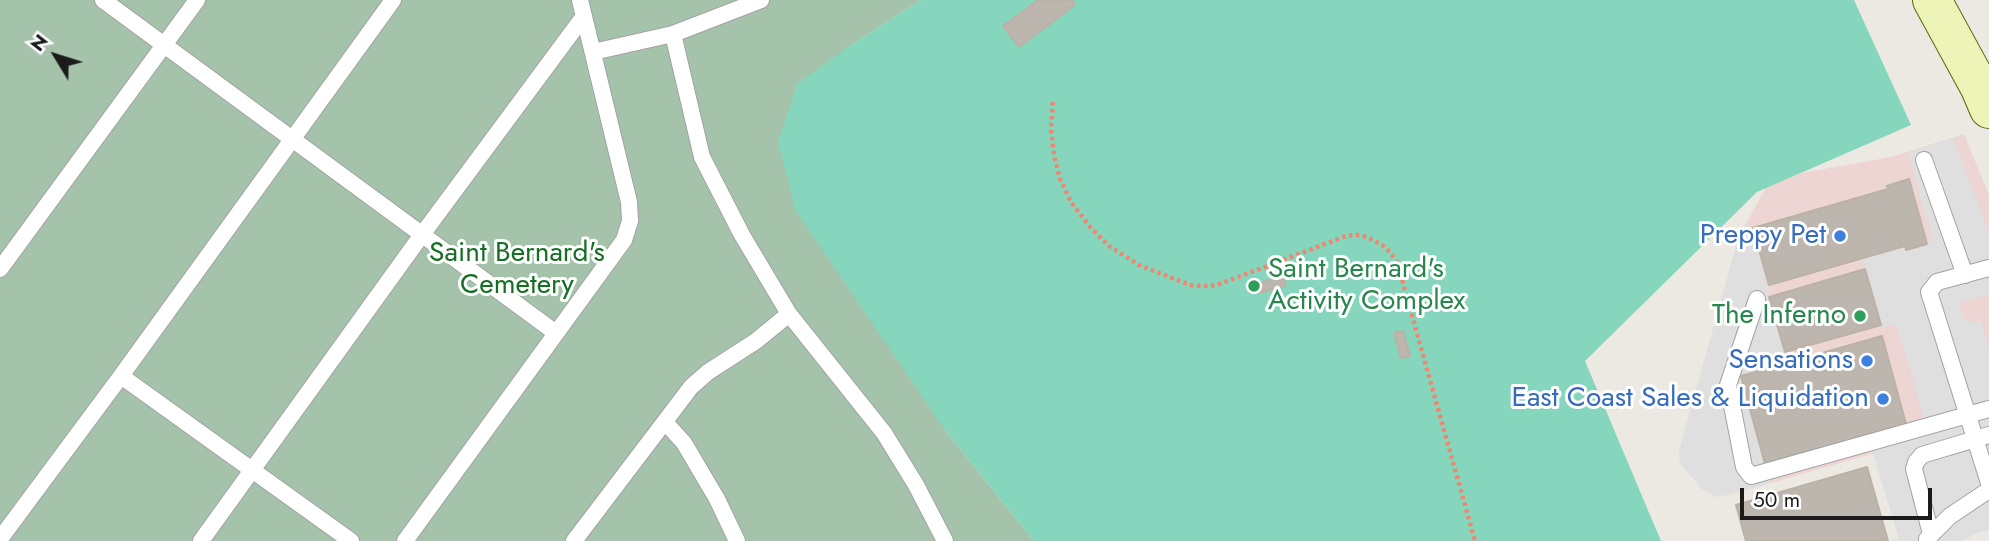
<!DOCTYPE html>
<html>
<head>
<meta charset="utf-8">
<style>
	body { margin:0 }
	#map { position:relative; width:1989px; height:541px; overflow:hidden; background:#ece9e2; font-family:Jost,sans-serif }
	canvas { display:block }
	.north { position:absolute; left:21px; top:21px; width:70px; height:70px; -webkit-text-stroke:5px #fff; paint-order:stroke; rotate:308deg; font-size:19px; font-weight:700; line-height:28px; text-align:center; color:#1b1b1b }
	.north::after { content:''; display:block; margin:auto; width:24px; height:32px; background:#1b1b1b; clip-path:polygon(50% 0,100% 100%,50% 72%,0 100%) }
	.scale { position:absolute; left:1740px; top:488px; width:192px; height:32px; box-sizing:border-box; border:4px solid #1b1b1b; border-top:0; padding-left:9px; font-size:21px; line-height:24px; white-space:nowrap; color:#1b1b1b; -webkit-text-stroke:5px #fff; paint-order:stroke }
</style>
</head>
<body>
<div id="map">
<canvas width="1989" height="541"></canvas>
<div class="north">N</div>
<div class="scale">50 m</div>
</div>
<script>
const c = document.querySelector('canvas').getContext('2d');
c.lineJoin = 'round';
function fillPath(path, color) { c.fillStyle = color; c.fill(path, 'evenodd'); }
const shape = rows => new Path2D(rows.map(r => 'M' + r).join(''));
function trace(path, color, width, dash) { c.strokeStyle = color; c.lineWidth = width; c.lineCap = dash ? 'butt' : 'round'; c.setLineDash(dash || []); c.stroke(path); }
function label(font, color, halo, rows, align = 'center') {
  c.font = font + ' Jost,sans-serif'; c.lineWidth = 6; c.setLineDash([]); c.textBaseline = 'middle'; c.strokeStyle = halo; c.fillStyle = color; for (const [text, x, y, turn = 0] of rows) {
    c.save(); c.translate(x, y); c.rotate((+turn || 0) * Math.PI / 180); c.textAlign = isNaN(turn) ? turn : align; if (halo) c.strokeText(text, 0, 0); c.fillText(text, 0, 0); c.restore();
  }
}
fillPath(shape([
	[1964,134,1989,195,1989,420,1740,492,1716,497,1702,489,1680,463,1679,452,1739,236,1766,188,1802,173,1891,157]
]), '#ecd5d2');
fillPath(shape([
	[0,0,921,0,847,48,945,430,1034,541,0,541]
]), '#a5c3ab');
fillPath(shape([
	[921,0,1854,0,1911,125,1757,192,1585,361,1661,541,1034,541,945,430,796,211,778,142,797,84,847,48]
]), '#85d6bc');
fillPath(shape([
	[1953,138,1989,233,1989,294,1961,302,1959,306,1966,322,1981,321,1989,348,1989,530,1977,533,1962,541,1892,541,1899,539,1870,444,1927,427,1897,327,1892,325,1883,328,1881,325,1862,258,1905,246,1906,249,1933,241,1908,152],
	[1747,224,1753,228,1787,363,1741,377,1771,483,1716,497,1702,489,1680,463,1679,451,1739,236]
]), '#dfdfdf');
const building = shape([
	[1038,0,1072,0,1075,5,1019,47,1003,26,1038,0],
	[1909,179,1927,244,1906,250,1905,246,1769,285,1753,228,1888,189,1887,186,1909,179],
	[1865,269,1881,325,1785,352,1769,297,1865,269],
	[1283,276,1286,285,1260,293,1257,284,1283,276],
	[1403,331,1410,356,1401,358,1394,333,1403,331],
	[1882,336,1906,424,1765,464,1741,376,1882,336],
	[1867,467,1888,541,1746,541,1736,505,1867,467]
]);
fillPath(building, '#bcb6af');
trace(building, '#bcb1a5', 2);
const service = shape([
	[103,0,556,333],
	[673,34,702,157,742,235,789,314,884,433,916,485,945,541],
	[593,52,673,34,761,0],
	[1924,160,1965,275],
	[1989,268,1937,282,1929,292,1989,483],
	[0,269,197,0],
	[1757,299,1728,385,1744,467,1751,476,1989,409],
	[121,376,351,541],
	[665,422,684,443,717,499,737,541],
	[1931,534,1914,469,1916,462,1922,455,1989,435],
	[0,539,121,376,393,0],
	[1927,539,1950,516,1989,490],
	[201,541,421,236,584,16],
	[405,541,624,240,630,221,629,202,580,0],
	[574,541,691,387,708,372,756,341,789,314]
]);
const secondary = shape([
	[1932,0,1980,88,1989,109]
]);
trace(service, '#a2a2a2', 18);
trace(secondary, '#58680d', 40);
trace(shape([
	[1053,102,1051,129,1054,155,1060,179,1071,202,1090,227,1109,246,1139,265,1190,285,1205,286,1217,285,1346,236,1360,235,1369,238,1382,245,1390,252,1397,262,1475,541]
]), '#ee8771', 4.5, [3.5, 3.5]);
trace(service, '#fff', 16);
trace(secondary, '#ecf4b8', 38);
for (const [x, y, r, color] of [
	[1840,236,7,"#3f7fe0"],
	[1254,286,7,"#2e9e5b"],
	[1860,316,7,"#2e9e5b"],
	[1867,361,7,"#3f7fe0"],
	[1883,399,7,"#3f7fe0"]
]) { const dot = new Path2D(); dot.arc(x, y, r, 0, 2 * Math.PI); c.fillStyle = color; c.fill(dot); trace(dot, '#fff', 2.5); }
label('28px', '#366cbe', '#fff', [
	["Preppy Pet",1826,236],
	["Sensations",1853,361],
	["East Coast Sales & Liquidation",1869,399]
], 'right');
label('28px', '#146f22', '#fff', [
	["Saint Bernard's",517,254],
	["Cemetery",517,286]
]);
label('28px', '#27864d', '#fff', [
	["Saint Bernard's",1268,270],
	["Activity Complex",1268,302],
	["The Inferno",1846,316,"right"]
], 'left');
</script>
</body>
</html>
